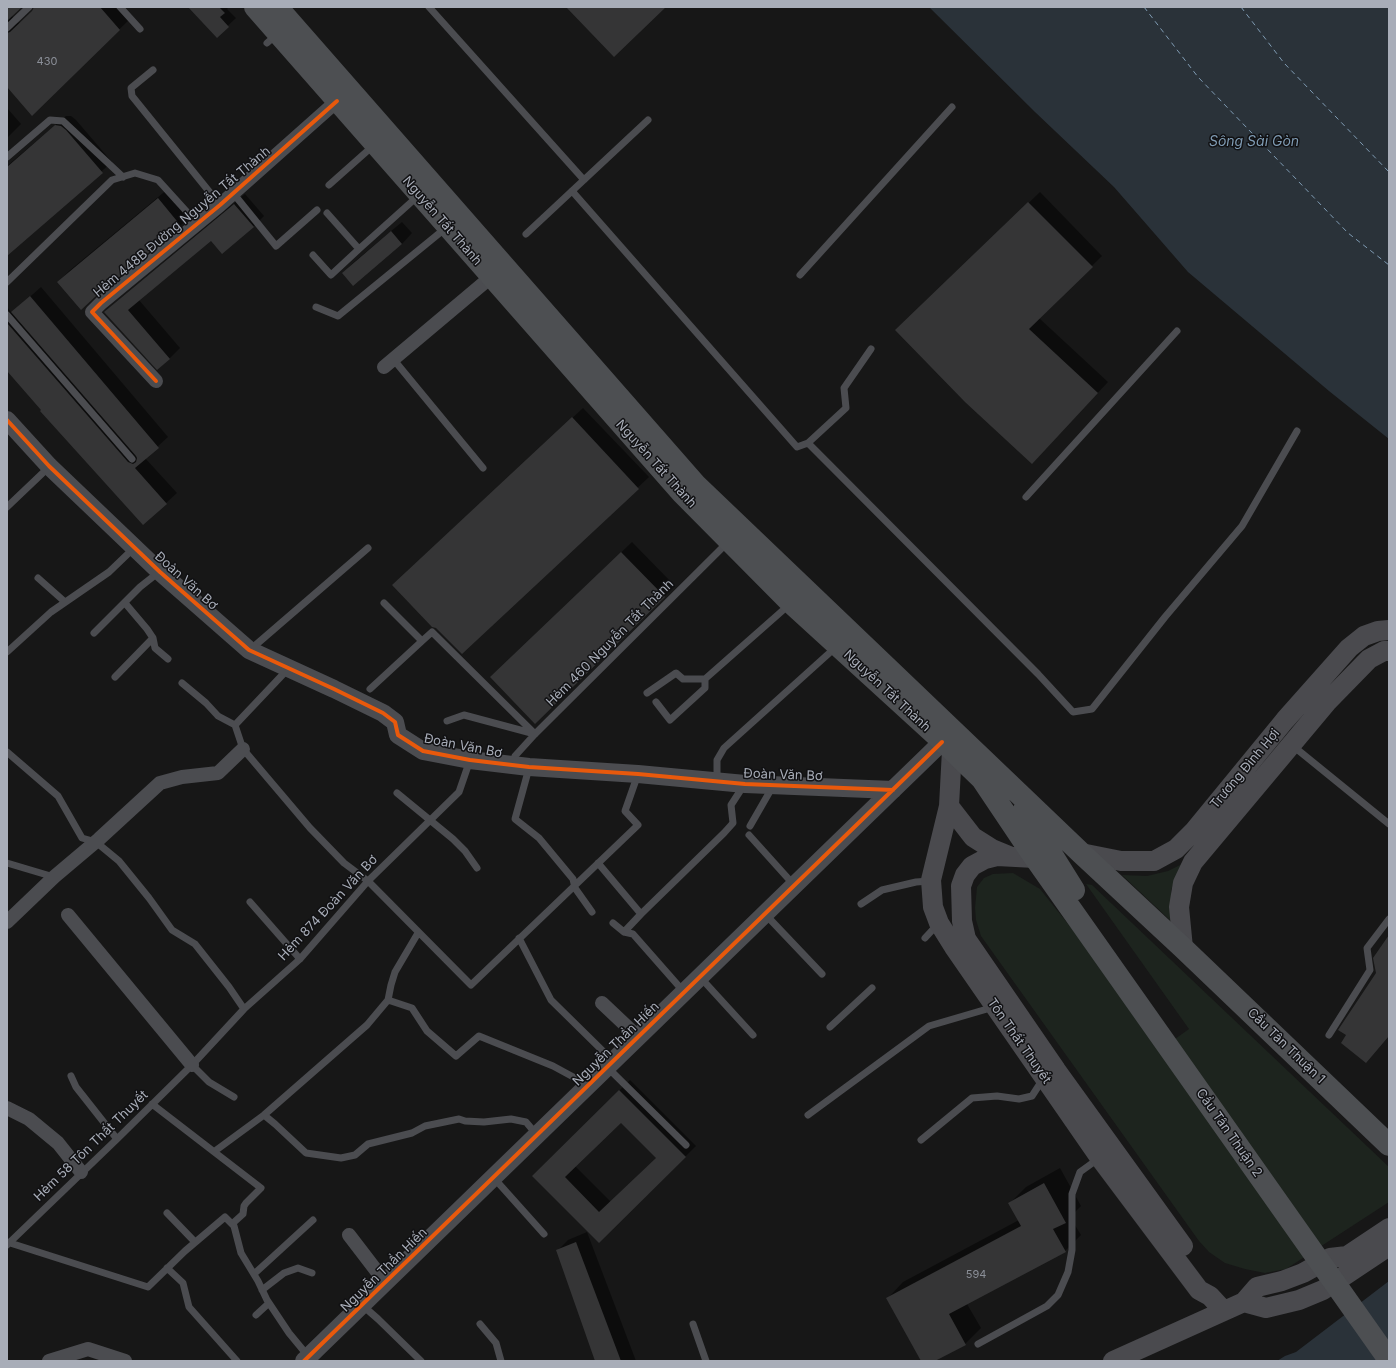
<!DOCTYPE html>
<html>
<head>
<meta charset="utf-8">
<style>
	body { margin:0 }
	#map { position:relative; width:1396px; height:1368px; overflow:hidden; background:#171717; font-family:Inter,sans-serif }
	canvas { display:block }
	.frame { position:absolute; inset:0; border:8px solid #a8adb8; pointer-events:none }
</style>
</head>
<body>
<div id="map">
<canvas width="1396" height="1368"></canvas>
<div class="frame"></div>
</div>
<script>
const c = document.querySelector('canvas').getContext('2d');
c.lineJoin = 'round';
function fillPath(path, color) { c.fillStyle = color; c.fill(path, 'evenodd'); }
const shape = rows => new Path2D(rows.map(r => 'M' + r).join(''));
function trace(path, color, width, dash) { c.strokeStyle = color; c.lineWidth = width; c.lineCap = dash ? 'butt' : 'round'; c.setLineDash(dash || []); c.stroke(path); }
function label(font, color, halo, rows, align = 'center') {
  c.font = font + ' Inter,sans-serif'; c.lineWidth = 3; c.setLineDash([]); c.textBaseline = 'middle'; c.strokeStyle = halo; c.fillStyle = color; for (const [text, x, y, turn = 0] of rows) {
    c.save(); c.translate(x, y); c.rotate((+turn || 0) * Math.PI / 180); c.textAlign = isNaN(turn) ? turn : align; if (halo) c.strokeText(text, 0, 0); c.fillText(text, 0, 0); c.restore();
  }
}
fillPath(shape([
	[1182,864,1171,890,1171,921,1122,875,1147,876,1168,871],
	[1013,873,1040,889,1113,980,1161,1049,1189,1029,1086,884,1092,885,1389,1167,1389,1202,1286,1269,1265,1273,1245,1269,1225,1263,1209,1252,1199,1241,981,936,976,920,975,908,977,887,984,878,993,874]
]), '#1d241e');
fillPath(shape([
	[929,7,1389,7,1389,439,1329,391,1188,272,1114,187,1035,112],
	[1389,1281,1389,1361,1277,1361,1285,1356,1296,1352]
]), '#2a3239');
fillPath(shape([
	[7,7,21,7,12,15,14,22,17,23,21,22,34,10,35,7,119,7,130,19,32,114,7,85],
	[189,7,229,7,227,9,236,18,217,36],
	[7,108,21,124,7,138],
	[66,116,71,116,76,120,112,162,7,255,7,166],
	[169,188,191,215,181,225,95,296,58,282,69,271],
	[1040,192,1102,256,1039,318,1108,382,1042,452,907,320],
	[245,194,264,216,253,227,211,240,139,300,180,348,169,359,105,312,116,302],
	[402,222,412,233,402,244,343,273,354,262],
	[41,287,168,437,145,458,177,493,143,524,7,369,7,307,11,312,15,310],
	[583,408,649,477,462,653,404,574],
	[632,542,675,586,535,722,502,667],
	[630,1080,696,1146,599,1242,533,1176],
	[621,1121,657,1158,611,1202,575,1166],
	[1060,1168,1081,1206,1070,1217,1081,1235,1065,1251,967,1304,981,1328,965,1344,933,1361,922,1361,888,1298,903,1282,1019,1220,1010,1203,1026,1187],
	[587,1232,636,1361,596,1361,557,1251,568,1240]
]), '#0007');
trace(shape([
	[1144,7,1198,77,1348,233,1389,265],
	[1241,7,1284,63,1389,172]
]), '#7f9bb3', 1, [5, 4]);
fillPath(shape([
	[7,7,22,7,7,21],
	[34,7,100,7,120,30,32,116,7,87,7,33,10,32,32,11],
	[188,7,219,7,225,13,220,17,229,27,217,38],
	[566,7,666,7,614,57],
	[55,125,61,126,66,130,103,173,7,256,7,167],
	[158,198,181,226,96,296,81,310,57,282],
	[1028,202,1093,267,1029,329,1098,393,1032,464,965,402,895,330],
	[234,204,254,227,222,254,211,241,128,310,170,359,157,370,104,312],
	[391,231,402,244,353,286,342,273],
	[30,296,159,448,135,468,167,504,143,525,40,411,41,410,7,371,7,323,128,462,133,464,136,462,137,458,136,456,11,312],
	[572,417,639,489,462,654,436,628,432,627,392,585],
	[621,552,665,597,535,724,490,677],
	[1389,935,1389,1036,1366,1063,1341,1043,1346,1035,1338,1030,1376,973,1373,958],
	[619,1090,686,1157,599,1243,532,1176],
	[621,1123,656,1158,599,1212,565,1177],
	[1044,1183,1066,1223,1053,1229,1066,1252,949,1314,966,1345,935,1361,921,1361,886,1298,1021,1226,1008,1203],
	[576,1242,621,1361,595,1361,556,1250]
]), '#353536');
trace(shape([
	[120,7,140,29],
	[429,7,584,180],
	[7,28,29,7],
	[267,43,276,35],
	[153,70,131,88,132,96,220,205],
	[7,157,50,120,63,121,123,177],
	[329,185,374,145],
	[572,191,797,447,808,443,846,408,844,388,871,349],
	[233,193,276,246,317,210],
	[327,213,359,249,418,196],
	[526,234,648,120],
	[313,255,331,275,359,249],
	[800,275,952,107],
	[7,282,112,180,135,173,158,180,197,223],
	[316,307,338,316,447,227],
	[7,315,132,459],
	[394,360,483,468],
	[808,443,1038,674,1073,712,1092,709,1165,617,1242,526,1297,431],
	[1026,497,1177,331],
	[7,507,49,467],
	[38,578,65,602],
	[384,603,422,641,432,632,535,734],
	[94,633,140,587,159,572],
	[153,638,155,648,168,659],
	[251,649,368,548],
	[7,652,51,612,109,572,134,548],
	[115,677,153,638,147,629,125,603],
	[182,683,206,703,218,716,235,725],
	[370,689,422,641],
	[647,693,676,673,683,679,705,679],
	[656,702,670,720,705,688,705,679,790,604],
	[447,721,464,715,535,734],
	[235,725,243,749,310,828,344,863,368,881,471,985,638,825,625,811,638,774],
	[235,725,288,669],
	[1293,746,1389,824],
	[7,752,58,796,82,838,96,842,119,861,149,898,172,930,195,944,229,987,244,1009],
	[513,765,515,756,535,734,727,543],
	[529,768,515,819,539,838,573,879,575,888,592,912],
	[717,781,717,760,724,748,836,647],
	[397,793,453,839,465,851,477,868],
	[750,826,773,786],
	[749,835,794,885],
	[7,863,54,877],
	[598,863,641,914],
	[250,902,300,959],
	[861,904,882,890,916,882,930,881],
	[765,914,822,974],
	[613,923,624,932,633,934,684,992],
	[624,932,641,914,724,833,733,823,731,805,744,785],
	[519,938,551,1000,613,1061],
	[925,938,937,925],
	[700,977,753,1035],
	[388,1000,412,1008,427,1031,456,1056,479,1036,553,1066,588,1085],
	[830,1027,872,988],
	[1329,1035,1370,970,1367,948,1389,919],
	[192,1065,209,1082,234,1097],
	[607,1067,686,1145],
	[71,1076,76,1087,117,1139],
	[152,1104,261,1188,246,1203,244,1206,243,1214,232,1224],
	[264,1115,275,1124,306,1153,341,1158,355,1155,368,1144,412,1133,425,1126,459,1119,465,1121,484,1122,511,1119,526,1122,537,1135],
	[808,1115,929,1026,994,1007],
	[921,1140,972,1098,997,1096,1019,1099,1032,1096,1043,1079],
	[215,1151,264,1115,367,1025,388,1000,391,985,395,972,418,933],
	[493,1177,544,1234],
	[167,1213,195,1242],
	[7,1242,148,1287,185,1251,225,1217,234,1226,241,1253,258,1281,267,1300,289,1333,308,1356],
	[7,1245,117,1139,192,1065,244,1009,300,959,368,881,459,792,470,760],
	[167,1268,183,1283,189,1307,237,1361],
	[254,1274,313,1220],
	[262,1290,284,1273,298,1268,312,1273],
	[362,1305,378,1319,421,1361],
	[256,1315,269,1303],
	[480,1324,496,1343,501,1361],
	[693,1324,706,1361],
	[978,1344,1047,1306,1058,1295,1068,1272,1072,1250,1072,1194,1080,1172,1098,1159]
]), '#4b4c50', 7);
trace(shape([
	[384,367,491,277],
	[156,381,92,312,101,303,220,205,337,101],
	[68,915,192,1065],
	[7,922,54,877,99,839,160,783,182,777,218,773,243,749],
	[602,1003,638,1037],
	[7,1108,29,1119,58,1143,81,1172],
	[349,1235,385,1282],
	[49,1361,88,1349,125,1361]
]), '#4b4c50', 14);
trace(shape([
	[7,420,49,466,160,572,249,650,334,689,383,713,395,722,398,735,423,751,470,760,529,767,638,774,745,784,893,790],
	[304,1361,942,742]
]), '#4b4c50', 18);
trace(shape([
	[952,750,949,806,931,880,933,907,939,923,954,947,1100,1158,1199,1290,1210,1296,1223,1310],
	[949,806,973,837,992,849,1009,856],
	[1081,853,1121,861,1154,861,1176,849,1194,831,1285,720,1349,648,1364,636,1378,631,1389,630],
	[1035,858,997,856,985,859,972,866,965,875,961,886,962,921,966,939,1056,1070,1183,1246],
	[1183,948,1179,907,1183,883,1193,862,1327,702,1369,659,1384,651,1389,651],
	[1244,1302,1266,1308,1299,1300,1323,1290,1389,1246],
	[1113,1361,1244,1302,1257,1287,1282,1281,1303,1273,1330,1258,1347,1256,1389,1228]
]), '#4a4a4e', 20);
trace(shape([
	[255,7,682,493,791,603,952,750,982,779,1035,858,1389,1360],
	[277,7,696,485,1081,853,1183,948,1389,1145],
	[1024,810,1074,890]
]), '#4d4f52', 22);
trace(shape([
	[156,381,92,312,101,303,220,205,337,101],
	[7,420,49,466,160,572,249,650,334,689,383,713,395,722,398,735,423,751,470,760,529,767,638,774,745,784,893,790],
	[304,1361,942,742]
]), '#e8590c', 4);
label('11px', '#8b8f98', null, [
	["430",47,62],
	["594",976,1275]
]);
label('13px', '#a8adb8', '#111113', [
	["Nguyễn Tất Thành",442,221,49],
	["Hẻm 448B Đường Nguyễn Tất Thành",182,222,-40],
	["Nguyễn Tất Thành",656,464,48],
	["Đoàn Văn Bơ",186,581,42],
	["Hẻm 460 Nguyễn Tất Thành",610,643,-45],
	["Nguyễn Tất Thành",887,691,43],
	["Đoàn Văn Bơ",463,746,11],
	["Trương Đình Hợi",1245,769,-50],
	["Đoàn Văn Bơ",783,775,2],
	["Hẻm 874 Đoàn Văn Bơ",328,908,-47],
	["Tôn Thất Thuyết",1019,1041,55],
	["Nguyễn Thần Hiến",616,1044,-44],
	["Cầu Tân Thuận 1",1286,1046,44],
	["Cầu Tân Thuận 2",1229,1133,55],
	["Hẻm 58 Tôn Thất Thuyết",91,1146,-44],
	["Nguyễn Thần Hiến",384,1270,-44]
]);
label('italic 14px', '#7f9bb3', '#111113', [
	["Sông Sài Gòn",1254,142]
]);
</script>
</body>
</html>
